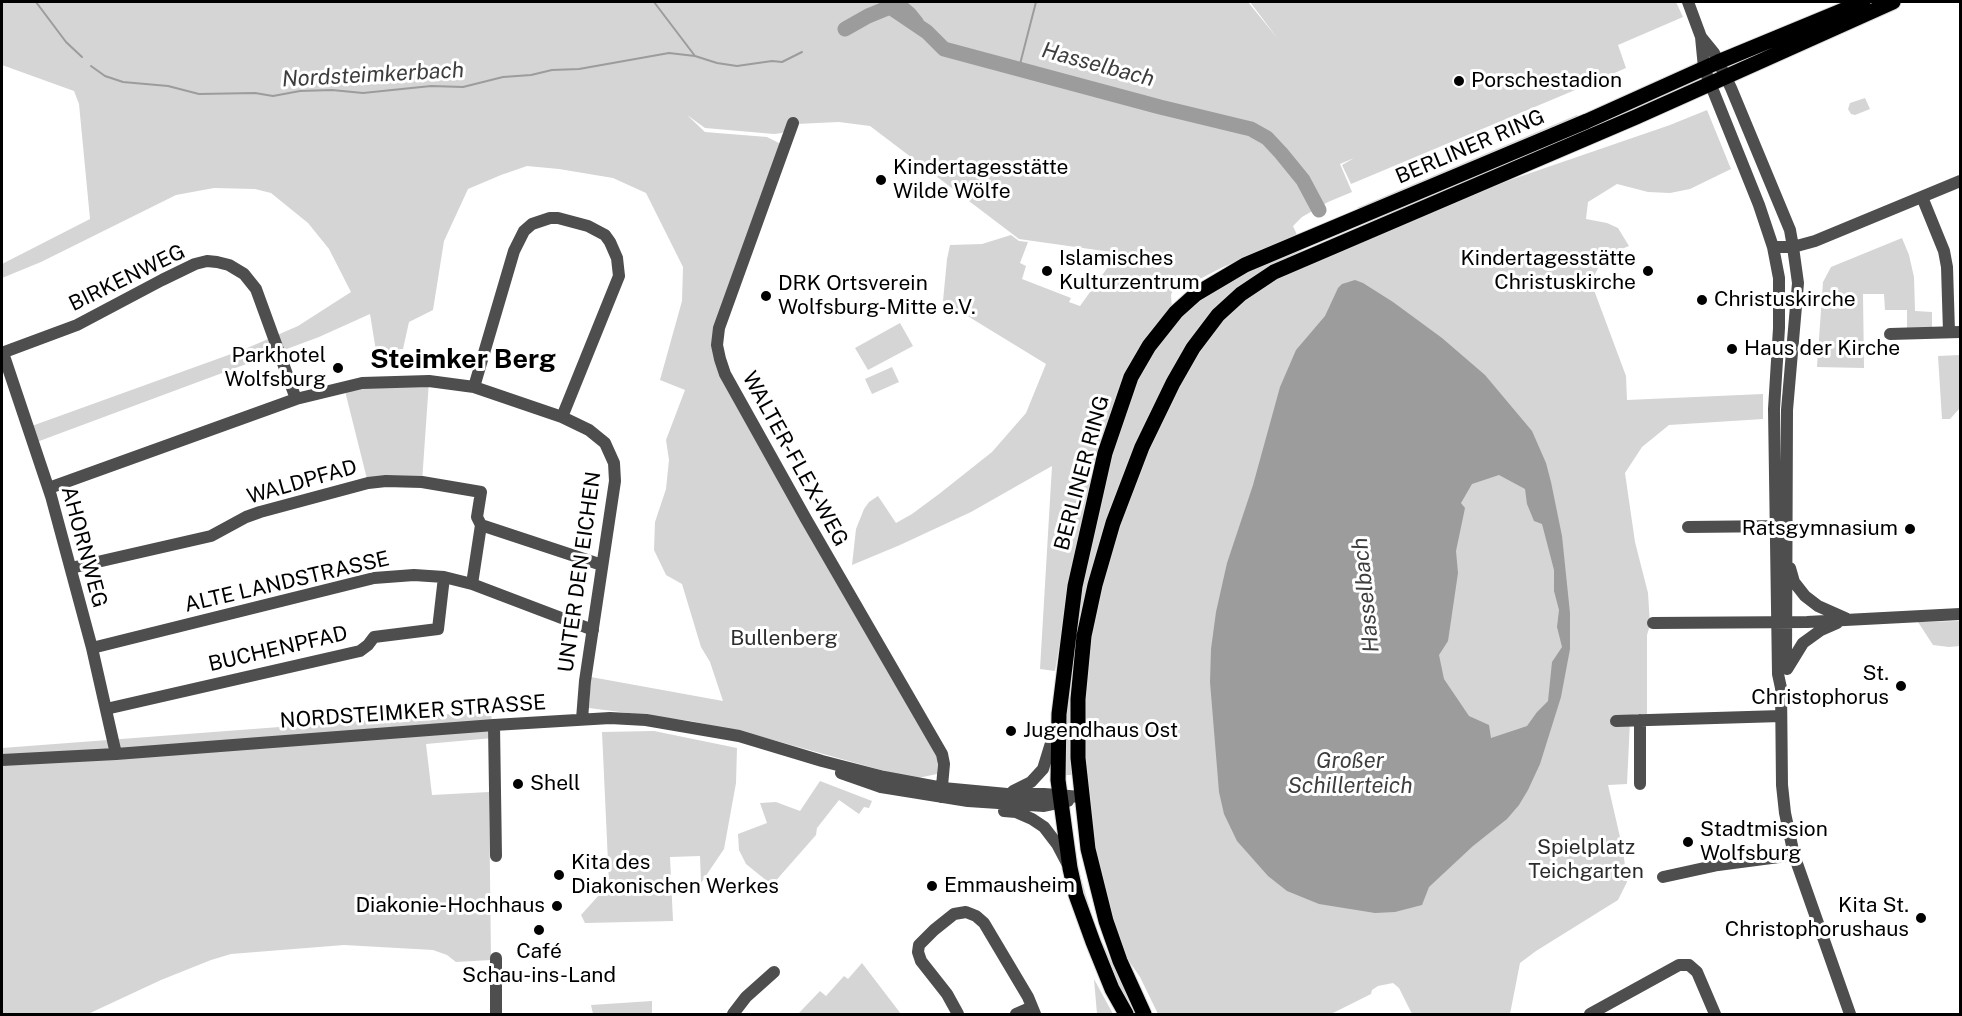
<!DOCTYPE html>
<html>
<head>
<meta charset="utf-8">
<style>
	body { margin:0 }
	#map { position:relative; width:1962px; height:1016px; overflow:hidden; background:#fff; font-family:"Public Sans",sans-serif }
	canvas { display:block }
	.frame { position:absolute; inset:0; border:3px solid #000; pointer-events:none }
</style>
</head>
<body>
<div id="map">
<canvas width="1962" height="1016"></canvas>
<div class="frame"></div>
</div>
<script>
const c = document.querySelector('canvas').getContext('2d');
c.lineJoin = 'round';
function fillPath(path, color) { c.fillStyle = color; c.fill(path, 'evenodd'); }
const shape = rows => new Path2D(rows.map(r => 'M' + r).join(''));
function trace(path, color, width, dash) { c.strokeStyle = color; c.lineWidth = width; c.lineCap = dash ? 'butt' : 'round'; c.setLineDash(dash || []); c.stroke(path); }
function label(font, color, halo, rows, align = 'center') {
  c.font = font + ' "Public Sans",sans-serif'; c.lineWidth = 6; c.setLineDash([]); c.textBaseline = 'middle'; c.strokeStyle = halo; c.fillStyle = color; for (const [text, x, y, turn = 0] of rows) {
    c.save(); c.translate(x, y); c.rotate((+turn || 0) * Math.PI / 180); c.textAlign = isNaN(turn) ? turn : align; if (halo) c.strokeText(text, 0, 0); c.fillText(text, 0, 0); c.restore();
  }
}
fillPath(shape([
	[2,2,1248,2,1278,39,1250,2,1676,2,1683,17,1618,45,1626,68,1568,93,1351,184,1342,165,1354,158,1340,164,1352,192,1328,202,1302,217,1293,226,1298,237,1223,267,1198,280,1175,284,1171,295,1172,308,1149,337,1079,535,1055,671,1040,669,1052,466,971,512,900,545,852,565,856,529,864,509,869,502,878,496,896,523,912,514,939,494,992,452,1026,413,1046,364,943,301,947,259,950,245,982,244,1011,235,1019,241,1028,242,1020,263,1026,266,1022,279,1071,298,1069,302,1080,306,1118,253,1019,239,870,126,839,122,817,123,797,124,782,133,774,134,705,128,687,115,705,132,767,137,779,143,782,151,713,346,938,756,937,774,913,779,759,736,691,721,589,708,591,677,723,701,710,662,701,647,682,584,666,575,654,550,655,522,666,489,669,460,666,440,685,390,660,380,682,301,683,267,646,193,613,178,559,169,527,166,501,175,468,189,444,241,433,310,409,322,403,349,376,351,370,314,319,337,34,443,29,427,245,349,298,326,351,292,329,249,308,223,271,193,255,189,214,188,176,195,41,262,2,278,2,264,90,219,79,104,74,91,2,65],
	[1865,98,1870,109,1855,115,1851,114,1848,109,1850,103],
	[1637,106,1601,127,1376,222,1368,219],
	[1707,110,1731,169,1690,189,1670,193,1648,192,1617,184,1588,202,1586,219,1607,223,1618,228,1629,246,1604,256,1591,282,1626,376,1627,400,1763,394,1763,419,1669,425,1642,447,1625,473,1635,542,1648,593,1650,625,1647,635,1647,720,1630,721,1627,784,1608,785,1623,850,1627,882,1618,900,1536,951,1520,963,1510,1014,1412,1014,1399,988,1393,983,1378,986,1372,990,1371,994,1331,1014,1158,1014,1140,977,1122,951,1103,900,1084,778,1084,708,1089,653,1103,578,1124,513,1146,455,1178,388,1209,338,1222,320,1237,306,1278,277,1481,190,1670,125],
	[1577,115,1578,117,1360,209,1357,208],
	[1343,229,1345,232,1306,248,1254,278,1193,340,1090,585,1074,775,1064,775,1066,702,1077,602,1113,440,1143,366,1188,308,1229,280],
	[1902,238,1909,255,1914,277,1915,311,1932,312,1932,330,1907,330,1907,310,1885,310,1884,294,1863,294,1864,368,1817,367,1823,282,1831,267],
	[900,323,913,346,868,370,855,348],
	[1960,355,1960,408,1950,419,1942,419,1938,356],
	[892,367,899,382,872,394,865,379],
	[429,381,422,482,368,483,344,387],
	[1960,621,1960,646,1949,647,1933,645,1918,622],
	[491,711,493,738,426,744,432,795,489,792,491,960,456,962,447,955,433,950,344,945,231,954,211,960,161,980,88,1014,2,1014,2,748],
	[654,731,737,748,736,783,724,849,701,883,700,856,670,857,673,921,585,923,581,915,609,884,602,732],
	[820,781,872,801,869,808,864,807,859,814,839,800,817,828,816,835,772,885,746,864,739,850,738,834,767,823,760,803,776,802,800,811],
	[1071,823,1080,874,1095,927,1137,1014,1132,1014,1117,987,1081,893],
	[862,963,901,1014,798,1014,820,991,826,996,844,976,848,979],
	[1094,979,1113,1014,1097,1014],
	[652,1001,652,1014,593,1014,591,1005]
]), '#d5d5d5');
fillPath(shape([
	[897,3,908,3,915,9,923,19,927,32,913,31,893,12,890,7],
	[1355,280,1363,283,1393,302,1442,338,1485,375,1532,431,1546,463,1551,482,1562,536,1570,613,1570,649,1561,697,1540,764,1528,790,1519,805,1507,819,1473,846,1429,887,1422,905,1395,912,1375,913,1319,904,1287,891,1268,876,1237,841,1224,814,1219,792,1210,682,1211,649,1216,612,1227,563,1253,485,1280,387,1296,350,1325,316,1338,288,1342,284],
	[1499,475,1525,489,1527,504,1534,521,1542,524,1554,570,1554,591,1559,610,1557,627,1562,647,1552,662,1548,701,1537,712,1527,726,1491,738,1489,725,1469,716,1444,679,1439,655,1448,641,1458,573,1456,551,1465,508,1461,503,1472,484]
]), '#9c9c9c');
trace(shape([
	[36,2,66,42,82,57],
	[654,2,695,56],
	[91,66,105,76,123,82,168,86,199,94,255,93,273,96,300,91,332,90,363,93,431,86,463,87,503,77,531,75,552,70,579,69,669,53,695,56,717,63,737,66,772,61,782,62,802,52],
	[1019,68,1036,2]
]), '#9c9c9c', 2);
trace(shape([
	[845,29,868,16,890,7,927,32,944,49,1160,107,1251,129,1267,138,1281,153,1303,180,1319,210]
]), '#9c9c9c', 15);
const major = shape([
	[1126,1014,1112,989,1093,942,1076,895,1070,868,1058,780,1059,714,1075,586,1105,453,1131,377,1149,346,1176,312,1196,294,1245,265,1587,121,1718,62,1863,2],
	[1144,1014,1120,961,1106,921,1088,849,1078,758,1078,699,1084,636,1095,585,1113,523,1142,447,1173,383,1193,348,1218,315,1241,294,1274,272,1636,117,1893,2]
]);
trace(major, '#dbdbdb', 17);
trace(shape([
	[1688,2,1701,37,1704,68,1759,205,1773,247,1779,278,1779,328,1774,409,1778,674,1781,688,1782,785,1785,813,1794,855,1850,1014],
	[1701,37,1714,53,1731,88,1790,230,1793,247,1798,283,1787,410,1786,665],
	[793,123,719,328,717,345,720,359,725,374,806,519,942,754,944,764,941,797],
	[1922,197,1944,251,1947,267,1949,332],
	[1773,247,1793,247,1815,241,1960,181],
	[1890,334,1960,332],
	[2,353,77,325,162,280,195,264,207,261,217,262,229,265,244,274,256,289,296,399],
	[3,353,51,496,92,648,116,754],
	[474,387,514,251,524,231,532,224,550,218,558,218,588,226,605,235,610,242,617,258,619,276,562,417],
	[49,488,296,399,362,383,429,381,474,387,562,417,589,430,605,443,614,463,615,481,585,681,582,719],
	[481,525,602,565],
	[1688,527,1783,526],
	[71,568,211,536,246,517,260,512,368,483,386,481,422,482,481,492,477,517,481,525,472,584],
	[1790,568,1794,582,1805,596,1818,606,1845,618],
	[1653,623,1807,622,1960,614],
	[92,648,374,578,414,575,444,577,472,584,593,630],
	[1787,669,1803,643,1821,630,1837,623],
	[106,709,360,651,368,645,374,637,438,629,444,577],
	[1640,720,1640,784],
	[1616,721,1781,716],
	[494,725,496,856],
	[2,760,116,754,494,725,610,718,646,720,739,736,822,761,884,777,943,788,1007,794,1044,794,1081,797],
	[841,773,881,787,968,801,1044,806,1068,801],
	[1013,791,1031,782,1043,769,1055,730],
	[1004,811,1016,812,1032,819,1044,827,1057,844,1067,863],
	[1663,877,1718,865,1794,855],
	[496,958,496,1014],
	[733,1014,746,997,774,972],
	[958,1014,947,994,921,961,918,952,919,945,934,930,954,914,966,912,976,916,984,923,1028,997,1035,1014],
	[1016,1014,1032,1007],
	[1590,1014,1679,965,1689,965,1697,972,1715,1014]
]), '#4e4e4e', 12);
trace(major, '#000', 15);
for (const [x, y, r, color] of [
	[1459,81,6,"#000"],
	[881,180,6,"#000"],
	[1047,271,6,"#000"],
	[1648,271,6,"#000"],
	[766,296,6,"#000"],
	[1702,300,6,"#000"],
	[1732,349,6,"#000"],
	[338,368,6,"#000"],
	[1910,529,6,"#000"],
	[1901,686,6,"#000"],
	[1011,731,6,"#000"],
	[518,784,6,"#000"],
	[1688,842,6,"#000"],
	[559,875,6,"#000"],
	[932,886,6,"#000"],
	[557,906,6,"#000"],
	[1921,918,6,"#000"],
	[539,930,6,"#000"]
]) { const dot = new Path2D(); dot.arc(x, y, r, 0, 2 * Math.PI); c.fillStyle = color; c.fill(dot); trace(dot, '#fff', 2); }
label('21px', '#000', '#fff', [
	["Porschestadion",1471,81],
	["Kindertagesstätte",893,168],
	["Wilde Wölfe",893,192],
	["Islamisches",1059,259],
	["Kulturzentrum",1059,283],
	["Kindertagesstätte",1636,259,"right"],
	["Christuskirche",1636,283,"right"],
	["DRK Ortsverein",778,284],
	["Wolfsburg-Mitte e.V.",778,308],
	["Christuskirche",1714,300],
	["Haus der Kirche",1744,349],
	["Parkhotel",326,356,"right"],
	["Wolfsburg",326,380,"right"],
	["Ratsgymnasium",1898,529,"right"],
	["St.",1889,674,"right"],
	["Christophorus",1889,698,"right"],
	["Jugendhaus Ost",1023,731],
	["Shell",530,784],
	["Stadtmission",1700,830],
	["Wolfsburg",1700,854],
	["Kita des",571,863],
	["Diakonischen Werkes",571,887],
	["Emmausheim",944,886],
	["Diakonie-Hochhaus",545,906,"right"],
	["Kita St.",1909,906,"right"],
	["Christophorushaus",1909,930,"right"],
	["Café",539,952,"center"],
	["Schau-ins-Land",539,976,"center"]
], 'left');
label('21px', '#000', '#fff', [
	["BERLINER RING",1470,147,-23],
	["BIRKENWEG",127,278,-26],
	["WALTER-FLEX-WEG",795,459,61],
	["BERLINER RING",1082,473,-75],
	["WALDPFAD",302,482,-16],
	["AHORNWEG",84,547,75],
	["UNTER DEN EICHEN",580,572,-82],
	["ALTE LANDSTRASSE",287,582,-13],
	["BUCHENPFAD",278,649,-13],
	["NORDSTEIMKER STRASSE",413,712,-4]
]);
label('21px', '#2c2c2c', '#fff', [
	["Bullenberg",784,639],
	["Spielplatz",1586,848],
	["Teichgarten",1586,872]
]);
label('italic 22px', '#3d3d3d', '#fff', [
	["Hasselbach",1098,65,15],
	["Nordsteimkerbach",373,75,-3],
	["Hasselbach",1366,595,-96],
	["Großer",1350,761],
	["Schillerteich",1350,786]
]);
label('bold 27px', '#000', '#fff', [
	["Steimker Berg",463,360]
]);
</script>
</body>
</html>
